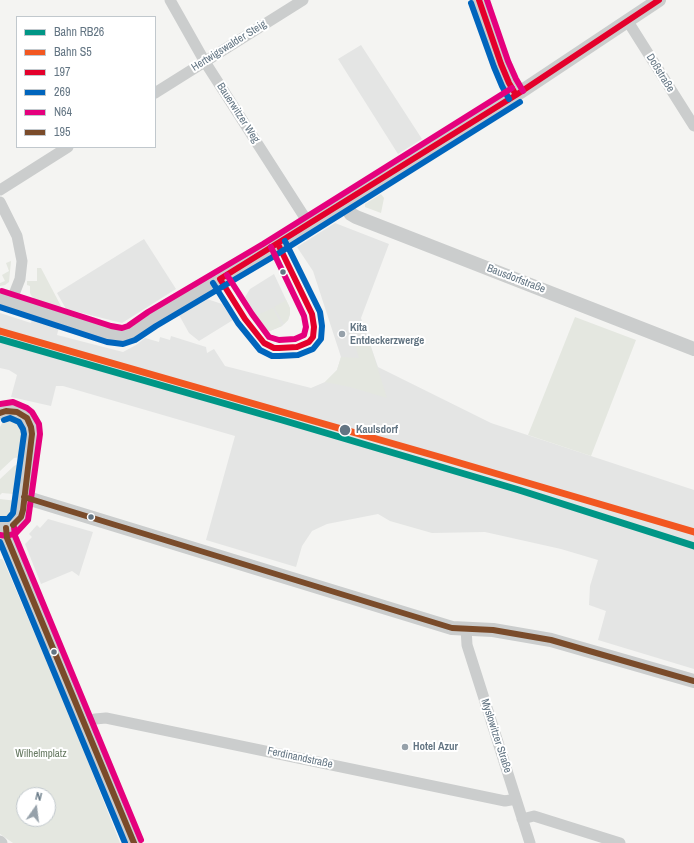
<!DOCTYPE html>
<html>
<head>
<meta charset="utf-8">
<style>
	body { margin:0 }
	#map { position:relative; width:694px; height:843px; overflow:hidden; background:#f4f4f2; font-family:"Archivo Narrow",sans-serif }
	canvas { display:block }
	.legend { position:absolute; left:16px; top:16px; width:140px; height:132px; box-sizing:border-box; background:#fff; border:1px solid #c1c8cd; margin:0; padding:5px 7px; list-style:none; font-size:12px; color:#637583 }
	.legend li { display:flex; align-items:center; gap:8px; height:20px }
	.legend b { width:20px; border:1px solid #c1c8cd }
	.north { position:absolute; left:16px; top:787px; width:40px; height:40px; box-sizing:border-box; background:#fff; border:1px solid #c1c8cd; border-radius:50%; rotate:14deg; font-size:11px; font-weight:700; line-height:16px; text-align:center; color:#637583 }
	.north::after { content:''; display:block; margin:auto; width:14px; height:18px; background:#96a1aa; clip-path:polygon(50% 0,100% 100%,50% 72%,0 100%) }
</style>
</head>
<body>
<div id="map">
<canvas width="694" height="843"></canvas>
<ul class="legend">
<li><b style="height:5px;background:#009686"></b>Bahn RB26</li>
<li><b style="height:5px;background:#f25721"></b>Bahn S5</li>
<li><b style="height:5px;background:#e4002b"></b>197</li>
<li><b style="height:5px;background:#0065bd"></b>269</li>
<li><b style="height:5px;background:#e5007d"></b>N64</li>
<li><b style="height:5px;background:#7a4b2a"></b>195</li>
</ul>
<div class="north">N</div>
</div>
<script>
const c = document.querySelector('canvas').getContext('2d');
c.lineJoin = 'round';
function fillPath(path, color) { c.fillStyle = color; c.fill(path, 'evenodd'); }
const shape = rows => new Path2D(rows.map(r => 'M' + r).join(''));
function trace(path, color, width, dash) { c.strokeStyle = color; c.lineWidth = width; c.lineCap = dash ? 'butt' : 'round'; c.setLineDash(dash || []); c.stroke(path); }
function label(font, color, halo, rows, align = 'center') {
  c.font = font + ' "Archivo Narrow",sans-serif'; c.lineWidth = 4; c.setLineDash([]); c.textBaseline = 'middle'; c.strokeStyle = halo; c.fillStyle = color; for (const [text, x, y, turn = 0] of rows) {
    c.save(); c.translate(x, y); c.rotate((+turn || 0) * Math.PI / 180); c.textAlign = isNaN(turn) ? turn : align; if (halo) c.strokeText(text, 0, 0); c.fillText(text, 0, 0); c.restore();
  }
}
fillPath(shape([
	[361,45,422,139,398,154,338,59],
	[335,223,389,244,361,318,378,367,491,423,694,490,694,669,598,640,606,611,589,605,590,586,598,560,561,549,485,532,432,533,390,521,378,514,327,524,312,531,302,546,296,567,206,540,235,436,63,386,56,386,51,406,11,397,17,375,9,370,0,368,0,313,31,323,32,320,59,327,57,335,123,352,136,345,145,338,159,342,160,337,170,340,171,336,206,347,207,353,214,349,225,366,311,388,325,382,337,370,341,357,313,271,297,247],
	[144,239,176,289,122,323,66,309,57,293],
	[274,274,289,306,290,314,288,320,282,326,270,331,261,329,256,324,253,320,257,317,245,297,250,289],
	[207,299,222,304,233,320,199,341,189,333,179,315,195,304],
	[48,519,93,532,79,576,72,571,41,584,25,544,32,537,29,534,37,525,40,528]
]), '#e4e5e4');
fillPath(shape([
	[381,194,384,198,381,213,365,207,365,204],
	[11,261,9,282,5,285,0,286,0,283,5,281,2,275,9,271,6,263],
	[37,268,41,268,62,308,35,300,31,295,30,293,30,286,27,285,27,281,37,281],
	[286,300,290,308,290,314,288,320,284,324,274,307],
	[273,308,282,326,270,331,260,327,255,321,259,319,257,315],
	[575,317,636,340,591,456,528,435],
	[354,342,360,342,362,345,370,344,387,398,350,387,325,382,337,370,341,357,359,358],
	[8,419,17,420,23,426,24,432,22,457,14,458,0,471,0,427,2,423],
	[18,464,21,465,18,492,13,494,2,493,0,495,0,479,14,466],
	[0,499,17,501,15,514,10,519,0,520],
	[0,559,2,559,4,562,72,721,120,843,13,843,0,834],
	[24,795,48,795,48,819,24,819]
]), '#e4e7e0');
trace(shape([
	[170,0,205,62,309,224],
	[627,20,694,126],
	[155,93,303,0],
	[0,190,68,147],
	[0,202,17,236,22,261,20,279,11,302],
	[466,628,467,645,530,843],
	[84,723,95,719,106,718,505,801,516,799],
	[522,819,534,816,620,843],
	[0,841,2,843]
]), '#cbcdcd', 11);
trace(shape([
	[479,0,501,64,509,83,516,95],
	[343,202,351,214,356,217,694,349],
	[0,299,109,334,123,336,132,333,152,319,267,251,516,95,659,0],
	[0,413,2,412,11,410,23,415,27,418,31,427,32,434,21,517,12,526,6,528,0,527],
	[24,497,452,628,493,630,551,640,694,681],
	[6,528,7,538,134,843]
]), '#cbcdcd', 14);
trace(shape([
	[479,0,501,64,509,83,516,95],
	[220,279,516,95,659,0],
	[220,279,245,319,264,343,274,348,279,348,297,347,309,342,313,337,314,327,312,314,278,244]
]), '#e4002b', 6);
trace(shape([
	[471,3,494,67,502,86,509,99],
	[213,283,238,323,260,350,272,356,279,356,298,355,313,349,321,339,322,326,320,312,285,241],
	[0,307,107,342,123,344,135,340,156,326,271,258,520,102],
	[1,519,8,519,13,513,24,434,23,429,19,422,10,418,4,420],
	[0,542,125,843]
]), '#0065bd', 6);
trace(shape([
	[487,0,508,61,516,79,523,91],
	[227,275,252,314,269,337,279,340,295,339,304,335,306,327,304,316,271,247],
	[2,291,111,326,122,328,128,326,148,312,263,244,512,88],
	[0,404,13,402,27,408,32,412,39,424,40,434,28,520,16,533,7,536,0,535],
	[14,527,15,536,141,840]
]), '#e5007d', 6);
trace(shape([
	[0,413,6,411,17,412,27,418,31,427,32,434,23,510,21,517,13,525],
	[24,497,452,628,493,630,551,640,694,681],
	[6,528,7,538,134,843]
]), '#7a4b2a', 6);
trace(shape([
	[0,339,282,420,519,490,694,546]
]), '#009686', 7);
trace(shape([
	[0,331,443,458,694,532]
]), '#f25721', 7);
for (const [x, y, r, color] of [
	[283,272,3.5,"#637583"],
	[342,334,4,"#96a1aa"],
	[345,430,6,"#637583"],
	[91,517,3.5,"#637583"],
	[54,652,3.5,"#637583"],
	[405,747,4,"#96a1aa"]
]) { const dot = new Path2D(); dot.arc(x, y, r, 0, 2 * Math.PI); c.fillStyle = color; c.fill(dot); trace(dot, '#fff', 1.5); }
label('11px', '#637583', '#fff', [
	["Hertwigswalder Steig",229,46,-32],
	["Doßstraße",660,73,58],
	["Bauerwitzer Weg",238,113,57],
	["Bausdorfstraße",516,279,21],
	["Myslowitzer Straße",496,736,72],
	["Ferdinandstraße",300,758,12]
]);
label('bold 11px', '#637583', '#fff', [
	["Kita",350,328],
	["Entdeckerzwerge",350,341],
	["Hotel Azur",413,747]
], 'left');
label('bold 11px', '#637583', '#fff', [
	["Kaulsdorf",356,430]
], 'left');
label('11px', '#677a62', '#fff', [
	["Wilhelmplatz",41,754]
]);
</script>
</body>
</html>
